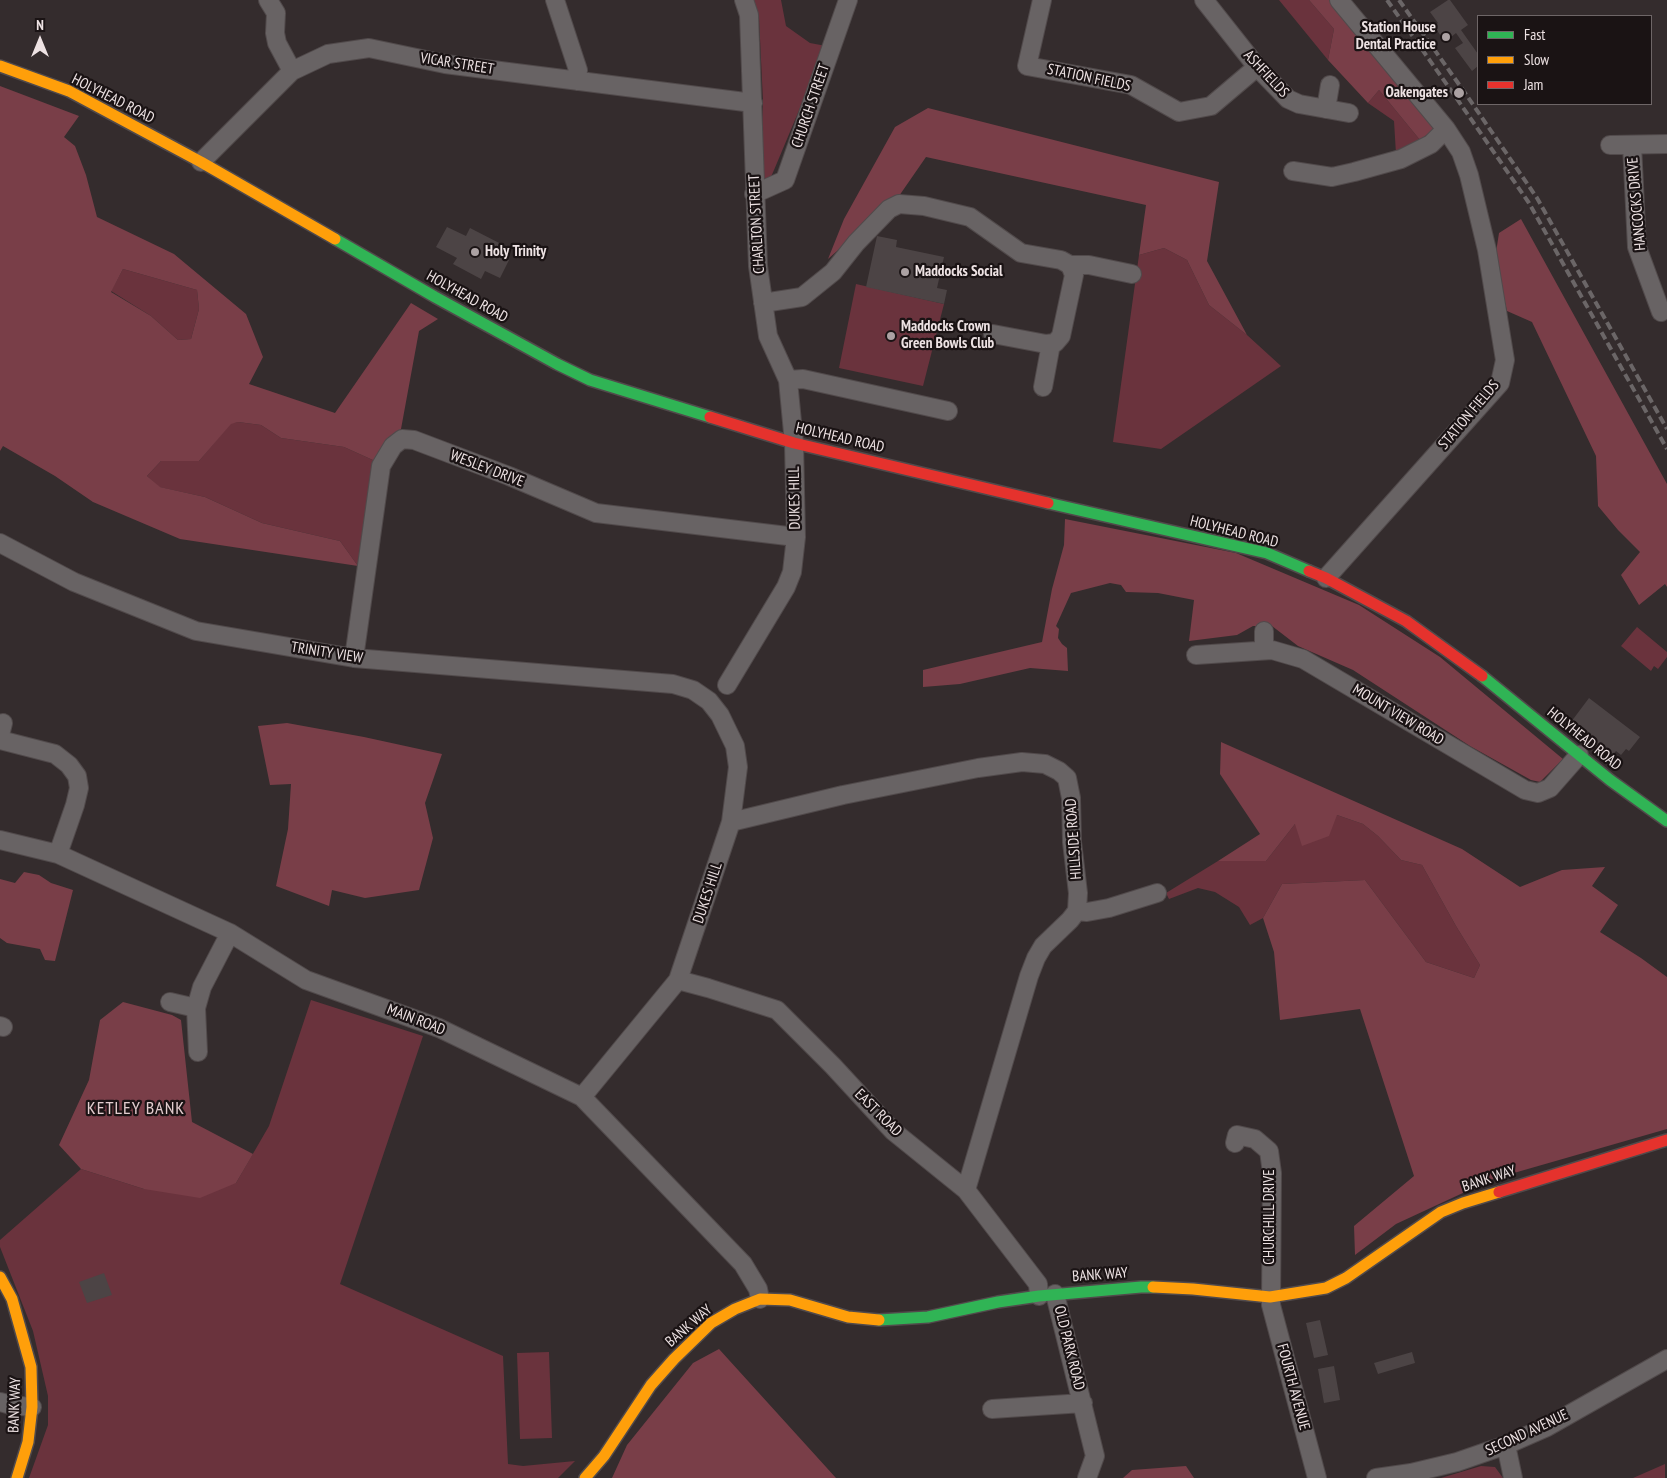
<!DOCTYPE html>
<html>
<head>
<meta charset="utf-8">
<style>
	body { margin:0 }
	#map { position:relative; width:1667px; height:1478px; overflow:hidden; background:#342c2d; font-family:"PT Sans Narrow",sans-serif }
	canvas { display:block }
	.legend { position:absolute; left:1477px; top:15px; width:175px; height:90px; box-sizing:border-box; background:#1a1314; border:1px solid #6e6667; margin:0; padding:6px 9px; list-style:none; font-size:15px; color:#ede2e3 }
	.legend li { display:flex; align-items:center; gap:10px; height:25px }
	.legend b { width:25px; border:1px solid #6e6667 }
	.north { position:absolute; left:15px; top:15px; width:50px; height:50px; -webkit-text-stroke:4px #1a1314; paint-order:stroke; rotate:0deg; font-size:14px; font-weight:700; line-height:20px; text-align:center; color:#ede2e3 }
	.north::after { content:''; display:block; margin:auto; width:18px; height:22px; background:#ede2e3; clip-path:polygon(50% 0,100% 100%,50% 72%,0 100%) }
</style>
</head>
<body>
<div id="map">
<canvas width="1667" height="1478"></canvas>
<ul class="legend">
<li><b style="height:6px;background:#30b455"></b>Fast</li>
<li><b style="height:6px;background:#ff9f0a"></b>Slow</li>
<li><b style="height:6px;background:#e5322d"></b>Jam</li>
</ul>
<div class="north">N</div>
</div>
<script>
const c = document.querySelector('canvas').getContext('2d');
c.lineJoin = 'round';
function fillPath(path, color) { c.fillStyle = color; c.fill(path, 'evenodd'); }
const shape = rows => new Path2D(rows.map(r => 'M' + r).join(''));
function trace(path, color, width, dash) { c.strokeStyle = color; c.lineWidth = width; c.lineCap = dash ? 'butt' : 'round'; c.setLineDash(dash || []); c.stroke(path); }
function label(font, color, halo, rows, align = 'center') {
  c.font = font + ' "PT Sans Narrow",sans-serif'; c.lineWidth = 4.5; c.setLineDash([]); c.textBaseline = 'middle'; c.strokeStyle = halo; c.fillStyle = color; for (const [text, x, y, turn = 0] of rows) {
    c.save(); c.translate(x, y); c.rotate((+turn || 0) * Math.PI / 180); c.textAlign = isNaN(turn) ? turn : align; if (halo) c.strokeText(text, 0, 0); c.fillText(text, 0, 0); c.restore();
  }
}
fillPath(shape([
	[753,0,781,0,786,26,810,43,826,46,774,170,770,179,763,180,760,176,763,101,759,18],
	[1279,0,1309,0,1334,29,1328,60],
	[1379,90,1420,140,1396,154,1394,121,1368,103],
	[1164,248,1187,260,1209,305,1247,335,1281,366,1161,449,1113,442,1139,255],
	[123,269,197,290,199,309,191,339,178,340,151,316,111,291],
	[856,284,944,304,923,386,839,368],
	[238,422,261,425,281,438,344,447,375,461,358,566,340,541,262,523,205,497,159,487,147,476,161,461,199,461,231,423],
	[1637,627,1667,652,1667,657,1658,669,1654,666,1651,671,1621,646],
	[1337,815,1363,824,1378,836,1401,860,1422,865,1456,926,1480,965,1474,978,1426,962,1365,880,1282,884,1263,918,1250,925,1239,907,1215,892,1198,888,1169,899,1166,893,1218,861,1266,861,1295,824],
	[311,1000,423,1036,340,1284,503,1356,508,1464,523,1466,575,1461,558,1478,29,1478,48,1425,48,1396,33,1331,0,1247,0,1240,81,1169,144,1189,236,1183,269,1126],
	[549,1352,552,1438,520,1439,517,1353],
	[1665,1464,1665,1478,1633,1478],
	[1481,1466,1495,1467,1503,1478,1441,1478]
]), '#6a333d');
fillPath(shape([
	[1309,0,1332,0,1437,127,1420,140,1379,90,1368,103,1328,60,1334,29],
	[0,86,79,116,64,137,75,146,86,175,97,217,174,254,246,314,263,357,249,384,335,413,411,303,438,319,419,331,401,429,375,461,344,447,281,438,261,425,238,422,231,424,199,461,161,461,147,476,160,487,205,497,262,523,340,541,358,566,180,539,93,502,55,476,3,446,0,451],
	[123,269,197,290,199,309,191,339,178,340,151,316,111,292],
	[928,108,1219,182,1207,261,1247,335,1209,305,1187,260,1164,248,1139,255,1146,205,926,157,899,196,828,259,844,219,895,127],
	[1521,219,1667,484,1667,587,1665,584,1639,605,1621,575,1640,552,1618,530,1598,506,1596,456,1532,322,1507,311,1495,259,1499,233],
	[1065,519,1236,553,1359,605,1440,657,1563,759,1540,782,1531,780,1470,746,1353,670,1298,646,1272,626,1253,626,1237,635,1189,641,1194,600,1158,593,1126,592,1121,585,1110,583,1071,593,1056,626,1059,629,1058,638,1062,644,1067,648,1068,671,1030,668,960,684,923,687,923,670,1042,642,1052,589,1064,545],
	[287,723,364,737,442,754,425,803,433,838,419,890,365,898,332,890,329,906,276,886,288,829,291,784,270,785,258,726],
	[1221,742,1462,849,1520,887,1562,870,1605,867,1592,886,1618,905,1600,932,1641,958,1667,977,1667,1129,1493,1179,1396,1224,1355,1255,1354,1226,1414,1176,1360,1009,1280,1020,1274,952,1263,918,1282,884,1365,880,1426,962,1474,978,1480,965,1456,926,1422,865,1401,860,1378,836,1363,824,1337,815,1329,836,1302,846,1295,824,1266,861,1218,861,1260,834,1220,774],
	[24,872,39,875,51,883,73,890,55,961,45,960,40,949,7,943,0,938,0,879,15,883],
	[123,1002,172,1015,181,1020,192,1122,253,1154,236,1183,200,1198,144,1189,81,1169,59,1145,89,1080,100,1020],
	[719,1349,836,1478,612,1478,627,1445,693,1363],
	[1186,1466,1194,1478,1123,1478,1132,1470]
]), '#793e48');
fillPath(shape([
	[1448,0,1450,0,1468,25,1461,30,1478,54,1478,66,1472,71,1455,48,1463,43,1456,33,1445,42,1434,26,1438,23,1430,12],
	[447,227,466,236,470,228,507,247,502,257,509,260,500,278,485,271,481,279,453,264,457,258,436,247],
	[877,236,897,240,896,247,944,257,937,288,947,290,944,304,866,287],
	[1589,698,1640,737,1629,751,1626,749,1621,755,1616,751,1610,758,1568,726],
	[104,1273,112,1295,87,1303,79,1282],
	[1320,1320,1328,1355,1314,1358,1306,1323],
	[1412,1352,1415,1363,1378,1374,1374,1363],
	[1334,1366,1340,1400,1324,1403,1318,1369]
]), '#4c4445');
const street = shape([
	[268,0,276,13,275,33,277,43,292,71],
	[555,0,578,70,577,81],
	[1042,0,1027,66,1131,85,1179,112,1211,106,1257,67],
	[1204,0,1257,67,1288,99,1299,104,1349,113],
	[1326,109,1330,85],
	[1610,145,1667,144],
	[1632,145,1637,247,1661,312],
	[201,162,292,71,328,54,369,48,445,64,753,103],
	[1293,171,1332,177,1354,172,1401,159,1431,144,1446,129],
	[754,194,785,180,848,0],
	[1070,265,1089,265,1132,274],
	[763,303,802,297,833,272,856,243,889,209,899,204,924,206,970,217,1021,253,1061,260,1070,265,1074,275,1061,336,1055,343,1046,344,993,334],
	[788,380,803,379,948,411],
	[1043,387,1051,344],
	[0,543,74,582,196,631,354,658,673,684,693,690,709,701,720,715,735,746,738,767,731,822,678,980,582,1097],
	[1326,578,1500,383,1505,360,1487,250,1469,175,1461,152,1446,129,1339,0],
	[1264,631,1264,650],
	[1196,655,1272,650,1303,659,1525,790,1538,793,1550,788,1579,755],
	[354,658,381,466,393,446,402,439,414,440,509,476,596,513,796,537],
	[727,685,786,587,792,572,796,537,794,443,788,380,768,336,758,266,749,15,744,0],
	[0,735,3,723],
	[0,740,55,754,69,765,77,776,79,788,75,805,58,854],
	[731,822,843,795,978,768,1022,762,1045,764,1059,771,1067,778,1071,798,1072,842,1078,893,1077,911,1070,920,1043,946,1036,958,1029,976,966,1190],
	[0,840,58,854,230,933,306,980,439,1028,582,1097,743,1264,758,1289,760,1299],
	[1077,911,1087,912,1109,908,1157,893],
	[678,980,708,988,777,1010,833,1066,893,1131,966,1190,1038,1284,1039,1296],
	[170,1002,196,1008],
	[0,1026,3,1027],
	[198,1052,196,1008,202,987,230,933],
	[1235,1143,1237,1135,1255,1139,1269,1151,1272,1173,1271,1305,1317,1478],
	[1055,1294,1095,1456,1087,1478],
	[0,1402,11,1405,32,1407],
	[992,1409,1083,1403],
	[1506,1445,1513,1478],
	[1376,1478,1411,1473,1457,1462,1506,1445,1547,1427,1667,1359]
]);
const fast = shape([
	[335,239,435,297,557,364,590,380,710,417],
	[1048,503,1267,553,1309,571],
	[1482,676,1610,780,1667,821],
	[879,1320,928,1317,998,1302,1039,1296,1141,1287,1153,1287]
]);
const slow = shape([
	[0,66,69,91,201,162,335,239],
	[0,1277,12,1299,31,1367,32,1407,28,1442,17,1478],
	[1153,1287,1193,1289,1270,1297,1326,1288,1346,1278,1441,1212,1463,1203,1499,1192],
	[585,1478,604,1456,651,1385,674,1359,711,1323,735,1309,760,1299,790,1300,848,1317,879,1320]
]);
const jam = shape([
	[710,417,794,443,1048,503],
	[1309,571,1326,578,1406,621,1482,676],
	[1499,1192,1667,1140]
]);
trace(street, '#514a4b', 20);
trace(fast, '#514a4b', 14);
trace(slow, '#514a4b', 14);
trace(jam, '#514a4b', 14);
trace(street, '#686364', 18);
trace(fast, '#30b455', 11);
trace(slow, '#ff9f0a', 11);
trace(jam, '#e5322d', 11);
trace(shape([
	[1387,0,1455,96,1529,203,1667,449],
	[1399,0,1463,90,1537,198,1667,429]
]), '#6b6667', 4, [8, 4]);
for (const [x, y, r, color] of [
	[1446,37,5,"#aca2a3"],
	[1459,93,6,"#aca2a3"],
	[475,252,5,"#aca2a3"],
	[905,272,5,"#aca2a3"],
	[891,336,5,"#aca2a3"]
]) { const dot = new Path2D(); dot.arc(x, y, r, 0, 2 * Math.PI); c.fillStyle = color; c.fill(dot); trace(dot, '#1a1314', 2); }
label('bold 15px', '#ede2e3', '#1a1314', [
	["Station House",1436,28,"right"],
	["Dental Practice",1436,45,"right"],
	["Oakengates",1448,93,"right"],
	["Holy Trinity",485,252],
	["Maddocks Social",915,272],
	["Maddocks Crown",901,327],
	["Green Bowls Club",901,344]
], 'left');
label('15px', '#ede2e3', '#1a1314', [
	["VICAR STREET",457,64,9],
	["ASHFIELDS",1266,74,47],
	["STATION FIELDS",1089,78,12],
	["HOLYHEAD ROAD",113,99,27],
	["CHURCH STREET",811,106,-71],
	["HANCOCKS DRIVE",1637,204,-95],
	["CHARLTON STREET",757,224,-93],
	["HOLYHEAD ROAD",467,297,29],
	["STATION FIELDS",1469,415,-50],
	["HOLYHEAD ROAD",840,438,13],
	["WESLEY DRIVE",487,469,21],
	["DUKES HILL",795,498,-91],
	["HOLYHEAD ROAD",1234,532,14],
	["TRINITY VIEW",327,653,9],
	["MOUNT VIEW ROAD",1398,715,31],
	["HOLYHEAD ROAD",1584,739,39],
	["HILLSIDE ROAD",1074,839,-94],
	["DUKES HILL",708,893,-72],
	["MAIN ROAD",416,1020,21],
	["EAST ROAD",878,1113,45],
	["BANK WAY",1489,1179,-18],
	["CHURCHILL DRIVE",1270,1217,-90],
	["BANK WAY",1100,1275,-4],
	["BANK WAY",689,1326,-41],
	["OLD PARK ROAD",1069,1348,76],
	["FOURTH AVENUE",1293,1387,75],
	["BANK WAY",15,1405,-88],
	["SECOND AVENUE",1527,1433,-25]
]);
c.letterSpacing = '1px';
label('18px', '#e3cdcf', '#1a1314', [
	["KETLEY BANK",136,1109]
]);
c.letterSpacing = '0px';
</script>
</body>
</html>
